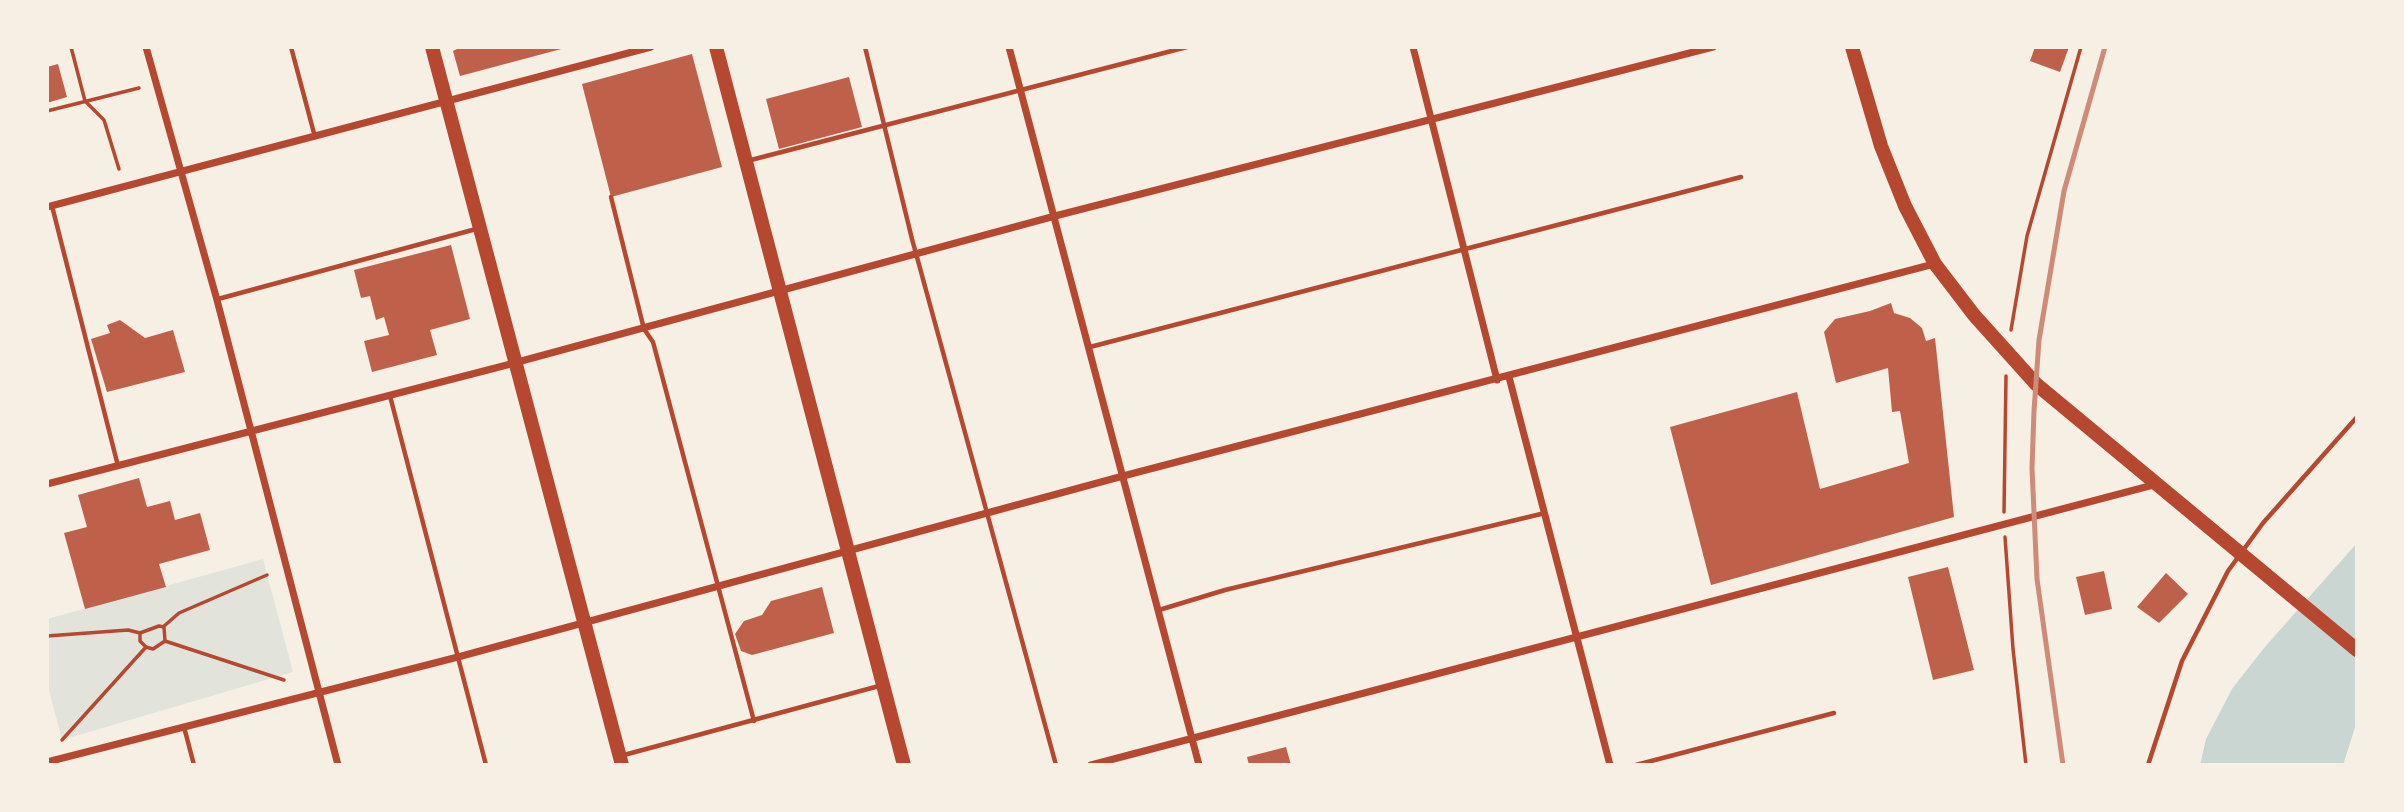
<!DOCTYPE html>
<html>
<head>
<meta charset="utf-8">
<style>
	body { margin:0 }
	#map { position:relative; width:2404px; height:812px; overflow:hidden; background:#f6efe4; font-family:Mulish,sans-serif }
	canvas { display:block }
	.frame { position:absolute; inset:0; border:49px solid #f6efe4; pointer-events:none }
</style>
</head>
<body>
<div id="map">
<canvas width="2404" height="812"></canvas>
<div class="frame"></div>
</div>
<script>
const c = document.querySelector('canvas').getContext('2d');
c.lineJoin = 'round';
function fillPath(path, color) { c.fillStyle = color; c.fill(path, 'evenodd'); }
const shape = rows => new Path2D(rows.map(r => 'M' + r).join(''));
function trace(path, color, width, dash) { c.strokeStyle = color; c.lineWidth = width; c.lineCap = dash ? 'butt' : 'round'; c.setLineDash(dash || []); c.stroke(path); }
fillPath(shape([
	[263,559,293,672,62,740,47,683,47,619]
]), '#e2e4dc');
fillPath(shape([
	[2357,543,2357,721,2343,765,2200,765,2206,739,2232,689,2264,648]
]), '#c9d6d2');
fillPath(shape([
	[461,47,564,47,565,48,460,76,453,51],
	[2035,47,2069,47,2060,72,2030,61],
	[692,54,722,167,611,197,582,84],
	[58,64,67,97,47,103,47,67],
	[849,77,862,127,779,149,766,99],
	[451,245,470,319,430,330,437,355,372,372,364,341,389,335,384,317,376,320,370,296,361,298,354,270],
	[1891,303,1894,313,1910,318,1922,328,1926,341,1935,338,1954,517,1711,585,1670,427,1797,392,1820,489,1909,463,1900,411,1892,412,1888,368,1836,383,1824,332,1835,319,1870,311],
	[120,320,145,338,173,330,185,372,107,392,91,339,110,333,107,325],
	[139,478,147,507,170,501,175,520,200,513,210,550,159,564,166,587,85,609,64,533,87,527,78,495],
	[1948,567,1974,670,1933,680,1908,577],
	[2104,571,2112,609,2085,615,2076,577],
	[2166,573,2188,594,2159,623,2137,607],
	[822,587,834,633,752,655,741,651,735,634,744,621,762,615,771,601],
	[1286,747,1291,765,1249,765,1247,757]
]), '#bf614a');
trace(shape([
	[71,47,85,101,104,120,119,169],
	[47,111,139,88],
	[2011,330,2027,236,2081,47],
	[2004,512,2006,376],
	[2005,537,2013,649,2026,765],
	[159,626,164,627,165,641,153,649,146,647,140,641,140,633,159,626],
	[163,627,179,613,267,575],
	[47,636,128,630,140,633],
	[165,641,284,680],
	[62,740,146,647]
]), '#b5482f', 3.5);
trace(shape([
	[291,47,315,137],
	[865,47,912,239,1056,765],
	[747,161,1187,47],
	[611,197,644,329,653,342,754,721],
	[52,206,118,466],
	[218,299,476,229],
	[1090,347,1741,177],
	[390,396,486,765],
	[1159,610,1225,590,1545,513],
	[184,727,194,765],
	[624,755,879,686],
	[1636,765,1834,713],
	[2148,765,2182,661,2228,571,2263,523,2357,417]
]), '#b5482f', 4.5);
trace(shape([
	[146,47,217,300,338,765],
	[1009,47,1199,765],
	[1413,47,1497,380],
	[47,207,651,47],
	[1509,377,1610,765],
	[47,484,503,366,1055,216,1713,47],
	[47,762,458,657,1123,476,1934,264],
	[1091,765,2157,484]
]), '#b5482f', 7);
trace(shape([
	[432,47,622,765],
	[716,47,904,765],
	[1852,47,1881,146,1905,206,1935,264,1974,315,2036,384,2357,650]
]), '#b5482f', 14);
trace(shape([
	[2063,765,2037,579,2032,468,2034,411,2039,340,2064,191,2105,47]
]), '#cf8b77', 5);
</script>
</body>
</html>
